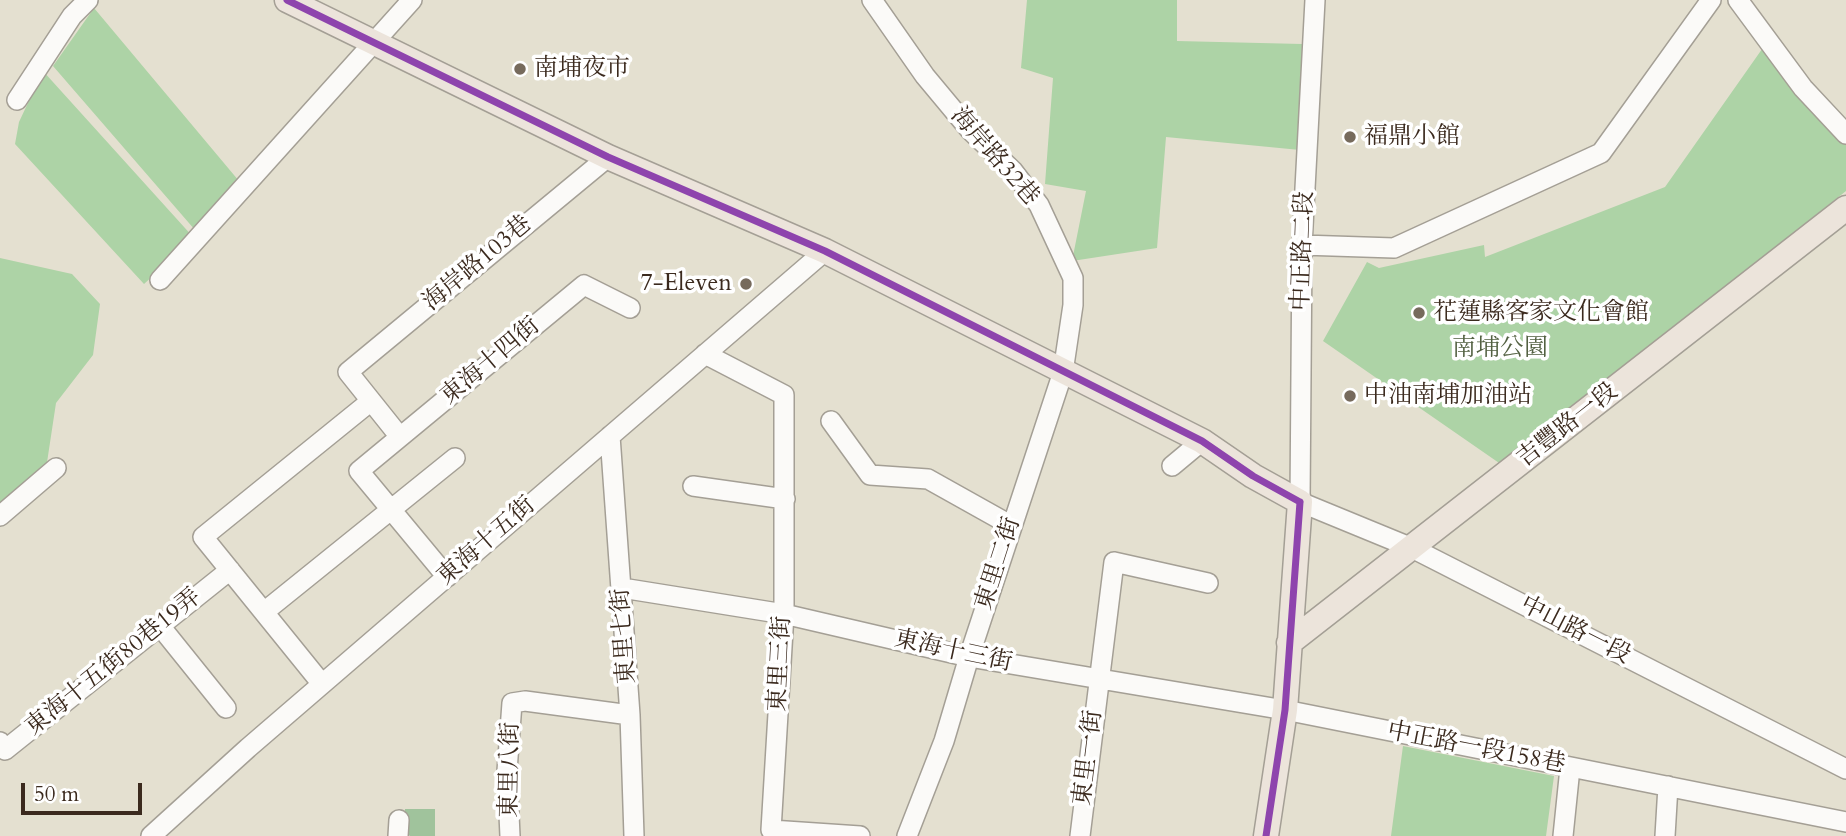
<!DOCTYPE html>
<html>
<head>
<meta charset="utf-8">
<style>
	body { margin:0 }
	#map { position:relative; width:1846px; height:836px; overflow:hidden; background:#e4e0d0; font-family:Cardo,serif }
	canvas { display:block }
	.scale { position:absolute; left:21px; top:783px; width:121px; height:32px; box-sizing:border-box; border:4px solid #3b2a1e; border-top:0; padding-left:9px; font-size:21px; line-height:24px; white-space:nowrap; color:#3b2a1e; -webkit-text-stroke:5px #fff; paint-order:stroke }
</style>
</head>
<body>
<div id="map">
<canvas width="1846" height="836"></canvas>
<div class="scale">50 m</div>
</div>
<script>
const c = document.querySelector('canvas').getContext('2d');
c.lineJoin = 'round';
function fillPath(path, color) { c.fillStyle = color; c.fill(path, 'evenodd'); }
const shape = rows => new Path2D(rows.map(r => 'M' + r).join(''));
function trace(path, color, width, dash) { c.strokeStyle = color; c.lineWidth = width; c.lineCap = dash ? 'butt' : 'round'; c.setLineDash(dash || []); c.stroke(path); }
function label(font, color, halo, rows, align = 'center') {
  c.font = font + ' Cardo,"Noto Serif TC",serif'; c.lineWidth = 7; c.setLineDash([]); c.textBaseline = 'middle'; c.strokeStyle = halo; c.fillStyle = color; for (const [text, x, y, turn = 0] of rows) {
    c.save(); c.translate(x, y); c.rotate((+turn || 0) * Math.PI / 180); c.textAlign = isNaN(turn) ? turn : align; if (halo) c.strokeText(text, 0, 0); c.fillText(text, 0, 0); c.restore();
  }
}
fillPath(shape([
	[1027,0,1177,0,1177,41,1302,44,1300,150,1166,137,1157,248,1072,261,1086,191,1045,184,1053,78,1021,68],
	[94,8,239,181,195,230,53,66],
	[1767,42,1846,133,1846,191,1502,465,1323,341,1367,262,1379,268,1484,245,1485,257,1665,187],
	[43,71,194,238,144,284,15,144,19,122],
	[0,258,72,274,100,304,93,355,56,403,46,469,0,508],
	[1403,746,1554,776,1546,836,1391,836]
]), '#add3a6');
fillPath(shape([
	[405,809,435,809,435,836,410,836,403,831]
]), '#a0c39c');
const minor = shape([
	[872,0,925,76,970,130,1013,171,1039,205,1073,278,1073,305,1063,372,969,657,944,741,907,836],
	[1315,0,1302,245,1300,502,1412,548,1846,769],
	[1738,0,1803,88,1846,134],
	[17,100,72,16,88,0],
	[1302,245,1394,248,1601,153,1711,0],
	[160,280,412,0],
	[705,354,784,395,784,614,771,830,860,836],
	[831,421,870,475,928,479,1012,526],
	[610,436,630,715,634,836],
	[400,437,348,372,608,157],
	[1172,466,1202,441],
	[693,486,785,499],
	[0,516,56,468],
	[447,577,359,471,584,285,630,308],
	[622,588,784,614,969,657,1285,710,1846,822],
	[264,612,455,458],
	[160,626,226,708],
	[322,684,203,537,371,401],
	[0,742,5,750,230,570],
	[151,836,248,748,825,251],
	[398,836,399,820],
	[510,836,507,771,512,703,525,701,630,715],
	[1080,836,1114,562,1208,583],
	[1563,836,1570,768],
	[1665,836,1668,786]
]);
const major = shape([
	[287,0,608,157,825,251,1202,441,1253,476,1300,502,1285,710,1266,836],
	[1289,643,1846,208]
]);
trace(minor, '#a49f95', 22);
trace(major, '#a49f95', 27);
trace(minor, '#fbfaf8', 19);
trace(major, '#ece4db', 24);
trace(shape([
	[287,0,608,157,825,251,1202,441,1253,476,1300,502],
	[1266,836,1285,710,1300,502]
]), '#8e44ad', 7);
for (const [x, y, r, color] of [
	[520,69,7,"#766a5c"],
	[1350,137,7,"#766a5c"],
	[746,284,7,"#766a5c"],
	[1419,313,7,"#766a5c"],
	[1350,396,7,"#766a5c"]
]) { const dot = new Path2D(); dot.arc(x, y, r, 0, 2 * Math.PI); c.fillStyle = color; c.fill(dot); trace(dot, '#fff', 2.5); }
label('24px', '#3b2a1e', '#fff', [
	["南埔夜市",534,69],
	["福鼎小館",1364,137],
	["7-Eleven",732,284,"right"],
	["花蓮縣客家文化會館",1433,313],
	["中油南埔加油站",1364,396]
], 'left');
label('24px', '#3b2a1e', '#fff', [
	["海岸路32巷",994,157,49],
	["中正路二段",1304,251,-88],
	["海岸路103巷",478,264,-40],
	["東海十四街",491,362,-40],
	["吉豐路一段",1568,426,-38],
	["東海十五街",487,542,-41],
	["東里二街",999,564,-72],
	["中山路一段",1575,631,27],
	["東里七街",625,636,-94],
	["東海十三街",953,652,12],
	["東海十五街80巷19弄",114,663,-39],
	["東里三街",781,664,-87],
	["中正路一段158巷",1476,749,11],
	["東里一街",1089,758,-83],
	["東里八街",511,770,-89]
]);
label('24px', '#536142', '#fff', [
	["南埔公園",1500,349]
]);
</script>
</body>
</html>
